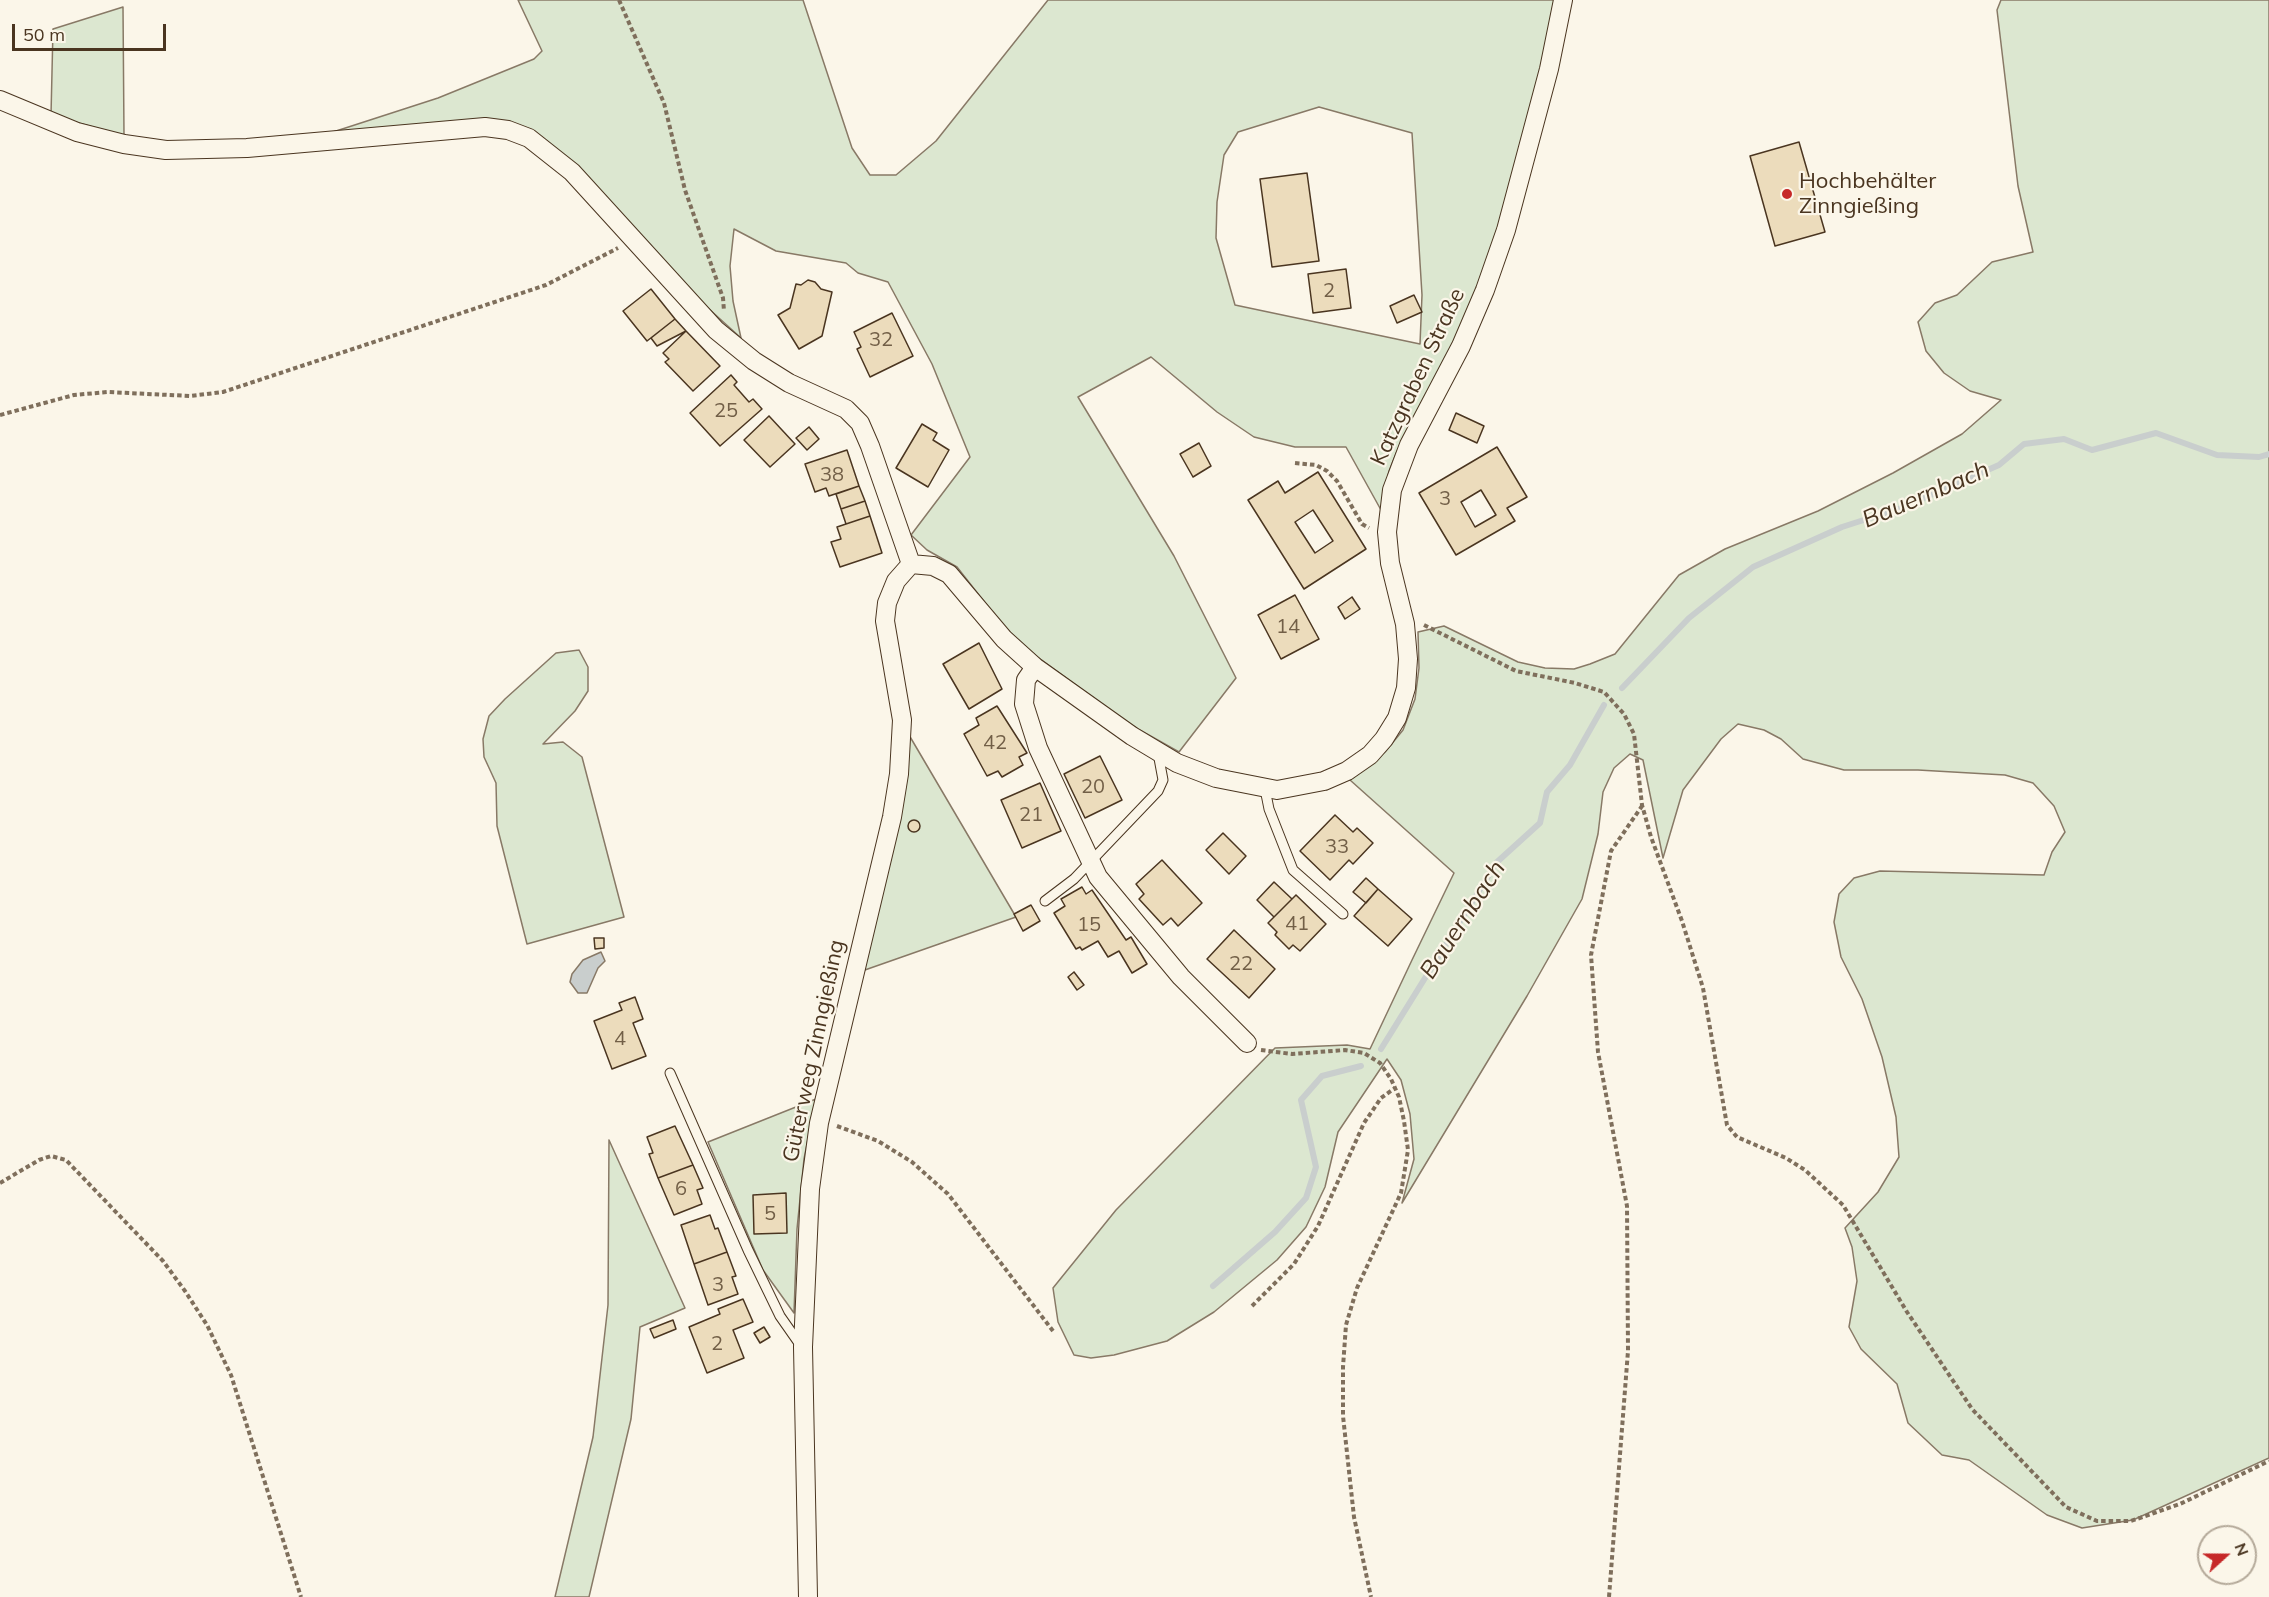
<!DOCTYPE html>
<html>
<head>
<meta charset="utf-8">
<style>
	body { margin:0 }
	#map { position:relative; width:2269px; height:1597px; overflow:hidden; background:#fbf6e9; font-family:Mulish,sans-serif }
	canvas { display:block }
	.north { position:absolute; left:2197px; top:1525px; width:60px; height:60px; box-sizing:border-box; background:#fbf6e9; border:2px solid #b4a999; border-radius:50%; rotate:69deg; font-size:16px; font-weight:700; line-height:24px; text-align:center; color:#4a3520 }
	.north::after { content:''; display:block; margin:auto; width:21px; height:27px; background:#c62828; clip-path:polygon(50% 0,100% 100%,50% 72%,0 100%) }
	.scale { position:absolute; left:12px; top:24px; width:154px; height:27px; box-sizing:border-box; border:3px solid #4a3520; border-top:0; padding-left:8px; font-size:18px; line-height:21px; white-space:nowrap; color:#4a3520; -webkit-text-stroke:4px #fbf6e9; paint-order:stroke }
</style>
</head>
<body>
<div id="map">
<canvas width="2269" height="1597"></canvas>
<div class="north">N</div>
<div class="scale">50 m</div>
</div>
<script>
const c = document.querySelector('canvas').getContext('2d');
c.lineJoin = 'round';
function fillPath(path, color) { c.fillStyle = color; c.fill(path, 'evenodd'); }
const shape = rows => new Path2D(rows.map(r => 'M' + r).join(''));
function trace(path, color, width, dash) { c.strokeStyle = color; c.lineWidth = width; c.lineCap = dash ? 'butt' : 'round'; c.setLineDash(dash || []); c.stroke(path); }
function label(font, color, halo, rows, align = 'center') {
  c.font = font + ' Mulish,sans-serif'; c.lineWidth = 4.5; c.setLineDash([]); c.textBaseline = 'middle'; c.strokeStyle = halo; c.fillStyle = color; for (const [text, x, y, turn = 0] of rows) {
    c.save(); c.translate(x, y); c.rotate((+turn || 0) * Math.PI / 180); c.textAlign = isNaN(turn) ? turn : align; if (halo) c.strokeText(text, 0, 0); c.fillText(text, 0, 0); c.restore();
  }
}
const green = shape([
	[518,0,803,0,852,148,870,175,896,175,936,141,1048,0,1556,0,1520,159,1478,288,1453,345,1397,451,1389,471,1381,510,1346,447,1295,447,1254,437,1217,412,1151,357,1078,397,1174,556,1236,678,1179,752,1131,725,1032,653,1004,627,957,567,927,550,911,535,970,457,932,364,888,282,858,273,846,263,776,251,734,229,730,266,733,301,741,338,698,299,529,130,333,132,438,98,534,59,542,51,518,0],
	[1319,107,1412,133,1422,295,1420,344,1235,305,1216,238,1217,202,1224,155,1238,132,1319,107],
	[2001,0,2269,0,2269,1458,2133,1520,2082,1528,2047,1515,1969,1460,1942,1455,1908,1423,1897,1384,1861,1349,1849,1327,1857,1281,1852,1247,1845,1228,1878,1192,1899,1157,1896,1117,1882,1057,1862,999,1841,957,1834,922,1839,894,1854,878,1880,871,2044,875,2052,852,2065,832,2054,806,2033,783,2005,775,1918,770,1844,770,1803,759,1781,739,1764,730,1738,724,1721,739,1683,790,1663,858,1643,760,1630,754,1614,768,1603,792,1598,834,1582,899,1527,996,1402,1203,1414,1159,1410,1114,1401,1080,1387,1059,1338,1132,1325,1187,1306,1227,1277,1260,1214,1312,1167,1341,1114,1355,1091,1358,1074,1355,1058,1322,1053,1288,1116,1210,1275,1048,1347,1045,1370,1049,1412,960,1454,873,1350,780,1385,752,1403,730,1415,699,1419,668,1418,632,1444,626,1518,662,1545,668,1574,669,1590,664,1615,654,1679,575,1725,549,1818,511,1893,473,1962,434,2001,400,1970,391,1944,373,1926,351,1918,322,1935,303,1957,295,1992,262,2033,252,2018,186,1997,10,2001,0],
	[123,7,124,136,51,115,53,29,123,7],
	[579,650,588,667,588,691,575,711,543,744,563,742,582,757,624,917,527,944,497,826,496,783,484,757,483,739,489,716,505,699,556,653,579,650],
	[909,735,1016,917,862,971,909,735],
	[816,1099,804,1159,797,1229,794,1313,763,1270,708,1142,816,1099],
	[609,1140,685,1308,640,1327,631,1419,589,1597,555,1597,593,1437,608,1305,609,1140]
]);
fillPath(green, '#dce7d0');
trace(green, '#887966', 1.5);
const water = shape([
	[601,952,605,961,598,968,587,993,578,993,570,982,572,974,583,960,601,952]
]);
fillPath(water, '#c9cecd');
trace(water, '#887966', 1.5);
trace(shape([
	[1622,688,1689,618,1753,567,1842,527,1901,508,1999,465,2024,444,2064,439,2092,450,2156,433,2217,455,2259,457,2269,454],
	[1381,1049,1497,862,1540,823,1547,792,1570,765,1604,705],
	[1213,1286,1275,1232,1306,1198,1316,1167,1301,1100,1322,1076,1361,1066]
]), '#c9cecd', 6);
const building = shape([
	[1799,142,1825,232,1775,246,1750,156,1799,142],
	[1307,173,1319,261,1272,267,1260,179,1307,173],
	[1346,269,1351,308,1313,313,1308,274,1346,269],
	[808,280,815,282,821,289,832,292,822,336,799,349,778,315,790,308,796,284,801,285,808,280],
	[651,289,675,319,647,341,623,311,651,289],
	[1414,295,1422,312,1397,323,1390,306,1414,295],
	[892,313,913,356,870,377,857,349,861,347,854,332,892,313],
	[675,319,686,331,657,346,651,338,675,319],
	[686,331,720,366,693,391,665,362,669,359,663,353,686,331],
	[731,375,737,382,734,385,749,402,753,399,762,409,720,446,690,413,731,375],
	[1456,413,1484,426,1477,443,1449,430,1456,413],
	[769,416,795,444,770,467,744,440,769,416],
	[922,424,937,433,933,440,949,450,928,487,896,468,922,424],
	[809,427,819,439,807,450,796,438,809,427],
	[1199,443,1211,466,1193,477,1180,454,1199,443],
	[1497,447,1527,497,1507,508,1515,521,1456,555,1419,493,1497,447],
	[1481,490,1496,515,1475,527,1461,502,1481,490],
	[847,450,859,486,829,496,826,488,815,492,805,464,847,450],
	[1318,472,1366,549,1304,589,1248,500,1278,481,1285,493,1318,472],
	[1313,510,1333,541,1315,553,1295,522,1313,510],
	[859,486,865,501,841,509,836,494,859,486],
	[865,501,870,516,846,524,841,509,865,501],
	[870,516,882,553,840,567,831,542,841,539,837,527,870,516],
	[1295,595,1319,639,1281,659,1258,615,1295,595],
	[1352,597,1360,609,1345,619,1338,607,1352,597],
	[979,643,1002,689,969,709,943,664,979,643],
	[997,706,1027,753,1019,757,1023,765,1002,777,998,771,987,776,964,734,979,725,976,718,997,706],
	[1100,756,1122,800,1085,818,1064,774,1100,756],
	[1040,783,1061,831,1022,848,1001,800,1040,783],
	[1335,815,1353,832,1357,828,1373,843,1353,864,1349,860,1330,880,1300,851,1335,815],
	'908 826a6 6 0 1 1 12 0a6 6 0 1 1-12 0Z',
	[1223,833,1246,856,1229,874,1206,850,1223,833],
	[1162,860,1202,903,1178,926,1171,918,1163,925,1139,899,1144,894,1136,884,1162,860],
	[1366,878,1378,889,1366,903,1353,892,1366,878],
	[1274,882,1292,899,1274,917,1257,900,1274,882],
	[1082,887,1086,894,1092,890,1126,940,1131,937,1147,964,1132,973,1119,951,1108,957,1098,941,1082,950,1080,947,1076,949,1054,913,1065,906,1061,899,1082,887],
	[1378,889,1412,919,1388,946,1354,916,1378,889],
	[1296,895,1326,924,1300,951,1293,945,1289,949,1275,935,1277,932,1268,923,1296,895],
	[1031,905,1040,921,1023,931,1014,914,1031,905],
	[1234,930,1275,969,1249,998,1207,959,1234,930],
	[594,938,604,938,604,948,595,949,594,938],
	[1074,972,1084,985,1077,990,1068,977,1074,972],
	[635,997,643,1019,633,1023,646,1056,612,1069,594,1021,622,1010,619,1003,635,997],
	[675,1126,693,1165,658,1178,649,1154,653,1153,647,1137,675,1126],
	[693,1165,703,1188,697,1190,702,1204,674,1215,658,1178,693,1165],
	[786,1193,787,1233,754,1234,753,1195,786,1193],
	[710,1215,715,1229,718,1228,727,1252,694,1264,681,1225,710,1215],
	[727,1252,736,1276,732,1277,738,1294,708,1305,694,1264,727,1252],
	[743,1299,753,1322,733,1330,744,1358,707,1373,689,1327,720,1314,718,1309,743,1299],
	[673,1320,676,1329,654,1338,650,1329,673,1320],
	[764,1327,770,1337,760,1343,754,1333,764,1327]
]);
fillPath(building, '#ecdcbc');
trace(building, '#4a3520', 1.5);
const service = shape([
	[1265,789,1269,809,1293,870,1343,914],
	[1045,901,1074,879,1158,791,1163,780,1158,753],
	[670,1073,748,1250,780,1316,801,1346]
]);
const minor = shape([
	[0,100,77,132,124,144,166,150,247,148,485,127,508,130,529,138,572,172,716,330,754,361,789,383,846,409,860,423,870,446,911,564],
	[911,564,933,566,949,574,1004,639,1035,667,1132,736,1177,763,1216,778,1277,790,1324,781,1347,771,1370,755,1384,739,1397,718,1406,688,1408,659,1405,624,1390,563,1387,532,1392,490,1409,445,1461,346,1485,290,1506,230,1549,69,1563,0],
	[1035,667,1026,680,1024,704,1038,748,1098,877,1181,977,1247,1043],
	[808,1597,803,1347,810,1189,819,1123,892,817,899,774,902,720,885,621,887,603,896,581,911,564]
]);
trace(service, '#4a3520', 11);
trace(minor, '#4a3520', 20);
trace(shape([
	[619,0,664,103,685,190,723,298,724,311],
	[0,415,74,395,108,392,190,396,223,392,546,285,618,248],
	[1295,463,1316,465,1327,471,1337,481,1362,524,1369,528],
	[1424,625,1516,671,1575,683,1604,692,1624,714,1634,734,1642,805,1651,837,1682,921,1703,988,1727,1125,1737,1137,1786,1158,1805,1170,1843,1205,1907,1312,1972,1409,2066,1507,2097,1521,2131,1521,2180,1504,2269,1461],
	[1261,1050,1292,1054,1345,1050,1364,1053,1380,1063,1391,1079,1399,1097,1404,1121,1408,1150,1401,1193,1357,1288,1346,1325,1343,1367,1343,1416,1354,1517,1371,1597],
	[837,1126,878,1141,912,1162,948,1194,1053,1331],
	[0,1183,39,1160,51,1156,66,1160,163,1261,185,1291,207,1325,231,1375,301,1597],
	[1252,1306,1294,1264,1318,1226,1364,1123,1381,1098,1395,1088],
	[1609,1597,1628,1351,1627,1206,1598,1052,1591,955,1611,851,1642,806]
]), '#7f6f5c', 4, [4.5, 3]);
trace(service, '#fbf6e9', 9);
trace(minor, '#fbf6e9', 18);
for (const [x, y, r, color] of [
	[1787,194,6,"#c62828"]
]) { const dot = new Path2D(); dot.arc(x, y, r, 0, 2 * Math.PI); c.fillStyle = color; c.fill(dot); trace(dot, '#fbf6e9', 2); }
label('20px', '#725f47', null, [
	["2",1329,291],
	["32",881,340],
	["25",726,411],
	["38",832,475],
	["3",1445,499],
	["14",1288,627],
	["42",995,743],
	["20",1093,787],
	["21",1031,815],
	["33",1337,847],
	["41",1297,924],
	["15",1089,925],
	["22",1241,964],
	["4",620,1039],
	["6",681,1189],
	["5",770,1214],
	["3",718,1285],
	["2",717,1344]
]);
label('22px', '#4a3520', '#fbf6e9', [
	["Hochbehälter",1799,181],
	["Zinngießing",1799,206]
], 'left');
label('22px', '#4a3520', '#fbf6e9', [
	["Katzgraben Straße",1418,377,-65],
	["Güterweg Zinngießing",814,1051,-78]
]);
label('italic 24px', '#4a3520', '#fbf6e9', [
	["Bauernbach",1926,495,-23],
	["Bauernbach",1463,920,-57]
]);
</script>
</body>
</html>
